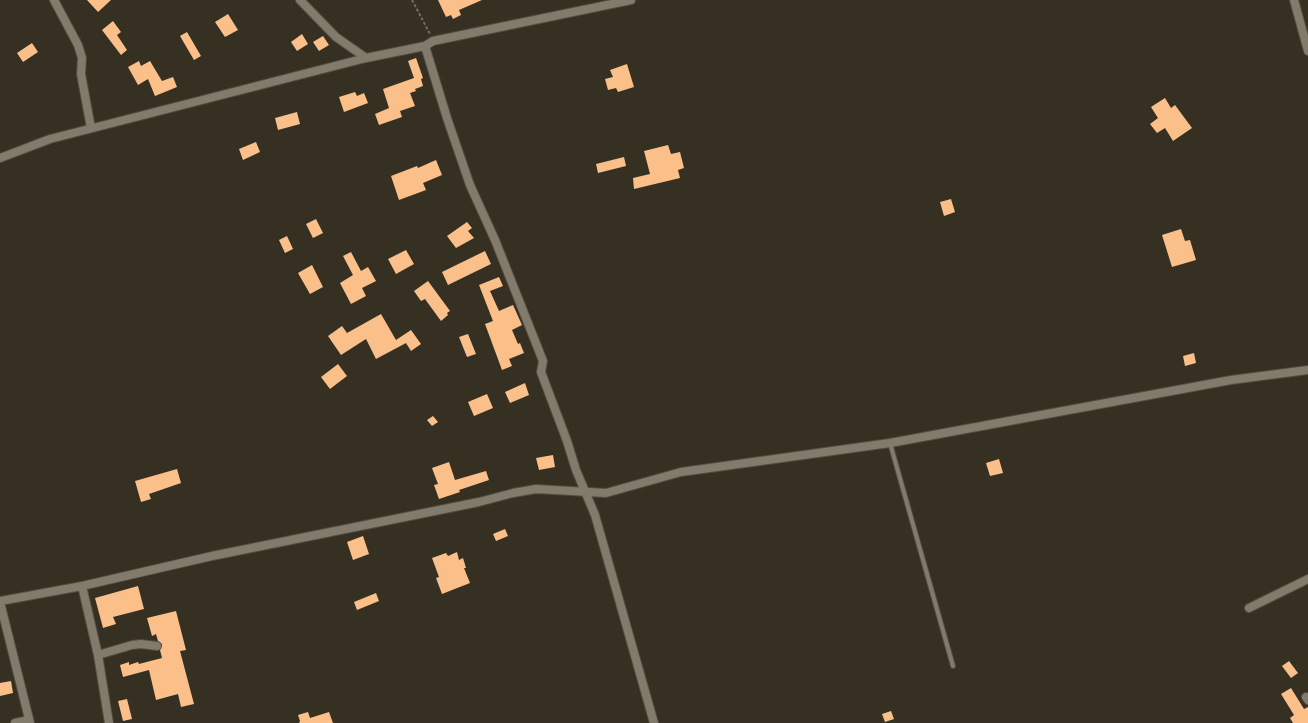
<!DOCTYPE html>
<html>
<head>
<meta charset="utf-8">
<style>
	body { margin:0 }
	canvas { display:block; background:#363023 }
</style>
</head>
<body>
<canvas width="1308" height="723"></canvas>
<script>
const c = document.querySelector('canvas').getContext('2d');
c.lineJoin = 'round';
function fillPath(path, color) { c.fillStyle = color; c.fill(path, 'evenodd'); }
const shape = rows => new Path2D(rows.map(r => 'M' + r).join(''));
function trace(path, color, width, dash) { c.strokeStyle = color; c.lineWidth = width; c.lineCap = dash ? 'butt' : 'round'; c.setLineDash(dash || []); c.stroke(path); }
fillPath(shape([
	[87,0,111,0,98,12],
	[438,0,482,0,459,10,461,15,453,19,451,15,446,17],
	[228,14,238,30,225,37,215,22],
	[113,21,121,32,117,35,127,50,121,55,102,30],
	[187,32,201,56,194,60,180,36],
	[302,34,308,44,297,51,291,42],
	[323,36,329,45,319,51,313,42],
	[32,43,38,52,23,62,17,53],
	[416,58,423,78,421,79,423,86,415,89,416,91,410,93,415,106,400,111,402,117,379,125,375,114,389,108,383,89,414,78,408,61],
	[139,61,141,66,150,61,162,81,173,77,177,87,155,96,148,79,138,85,128,67],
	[627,64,634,87,618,92,616,88,608,90,605,79,613,77,610,70],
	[355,92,357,96,364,93,368,103,344,112,339,97],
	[1165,98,1171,108,1175,105,1192,128,1173,141,1165,128,1157,133,1150,124,1158,118,1151,107],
	[297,112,300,124,278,130,275,118],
	[256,142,260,152,243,160,239,149],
	[668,145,671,154,680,152,684,168,678,170,680,178,634,189,633,178,650,174,644,151],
	[624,157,626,166,598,173,596,164],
	[436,160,442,175,423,183,426,190,399,200,391,176,417,166,418,168],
	[951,199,955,212,944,216,940,202],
	[316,219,323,233,313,238,306,224],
	[467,222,472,228,468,231,474,238,456,248,447,236],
	[1181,229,1185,241,1190,240,1196,260,1172,267,1162,235],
	[287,236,293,249,285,253,279,240],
	[406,250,414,264,396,274,388,259],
	[485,251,491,264,448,285,442,272],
	[351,252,361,271,368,267,376,281,362,288,366,296,351,304,340,283,353,275,343,256],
	[312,265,323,287,310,294,298,273],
	[499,277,503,286,490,291,499,311,513,305,522,325,512,330,518,344,520,343,524,353,509,359,512,366,502,370,485,324,493,321,479,285],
	[428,281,450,311,447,313,448,315,441,321,425,299,421,301,414,291],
	[381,314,396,340,411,330,421,344,411,351,406,343,376,359,366,339,341,355,328,336,342,326,347,333],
	[468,334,476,354,467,357,459,337],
	[1194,353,1196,363,1185,366,1183,356],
	[338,364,347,376,330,389,321,377],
	[525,383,529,395,510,403,505,392],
	[487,394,493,408,474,416,468,402],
	[433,416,438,422,432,426,427,420],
	[553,455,555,467,539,470,536,458],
	[999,459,1003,473,990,476,986,463],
	[449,462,455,480,486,471,489,480,459,490,460,492,439,499,434,485,438,484,432,468],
	[177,469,181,483,149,494,151,499,141,502,135,481],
	[505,529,508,536,496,541,493,534],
	[363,536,369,554,353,560,347,542],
	[457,552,459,560,463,558,466,568,464,568,470,583,442,594,436,578,439,577,432,558,446,553,448,556],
	[138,586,144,609,113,617,116,624,103,628,95,598],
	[376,593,379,601,357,610,354,602],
	[176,611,186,650,180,651,194,704,181,707,178,694,156,700,149,670,123,677,120,665,129,662,129,665,138,662,139,664,162,658,160,650,162,644,158,641,156,634,152,636,147,618],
	[1289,661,1298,673,1291,678,1282,666],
	[11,681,13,693,0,696,0,683],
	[1291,688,1304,709,1308,707,1308,723,1293,723,1290,718,1294,715,1281,694],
	[127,699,132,719,123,721,118,701],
	[891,711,894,719,885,722,882,714],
	[308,712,310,718,329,712,333,723,299,723,300,721,298,715]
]), '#fbc08a');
const service = shape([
	[890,443,953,666]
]);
const minor = shape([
	[54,0,78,45,82,58,81,74,91,128],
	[300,0,336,37,366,58],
	[1294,0,1308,51],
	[425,46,447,118,470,185,495,240,543,361,541,372,567,441,576,470,595,515,654,723],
	[0,158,50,139,366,58,425,46,433,41,631,0],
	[82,586,98,655,109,723],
	[0,601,82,586,212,556,479,502,513,493,536,489,606,493,681,472,890,443,1231,380,1308,370],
	[0,602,30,723],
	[1249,608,1308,579],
	[98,655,132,645,141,644,157,646],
	[1306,697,1308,700],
	[15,723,29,720]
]);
trace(service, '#524d41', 6);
trace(minor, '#524d41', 10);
trace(shape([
	[412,0,430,34]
]), '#726d61', 2, [3, 2]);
trace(service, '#827b6c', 4);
trace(minor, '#827b6c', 8);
</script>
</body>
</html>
